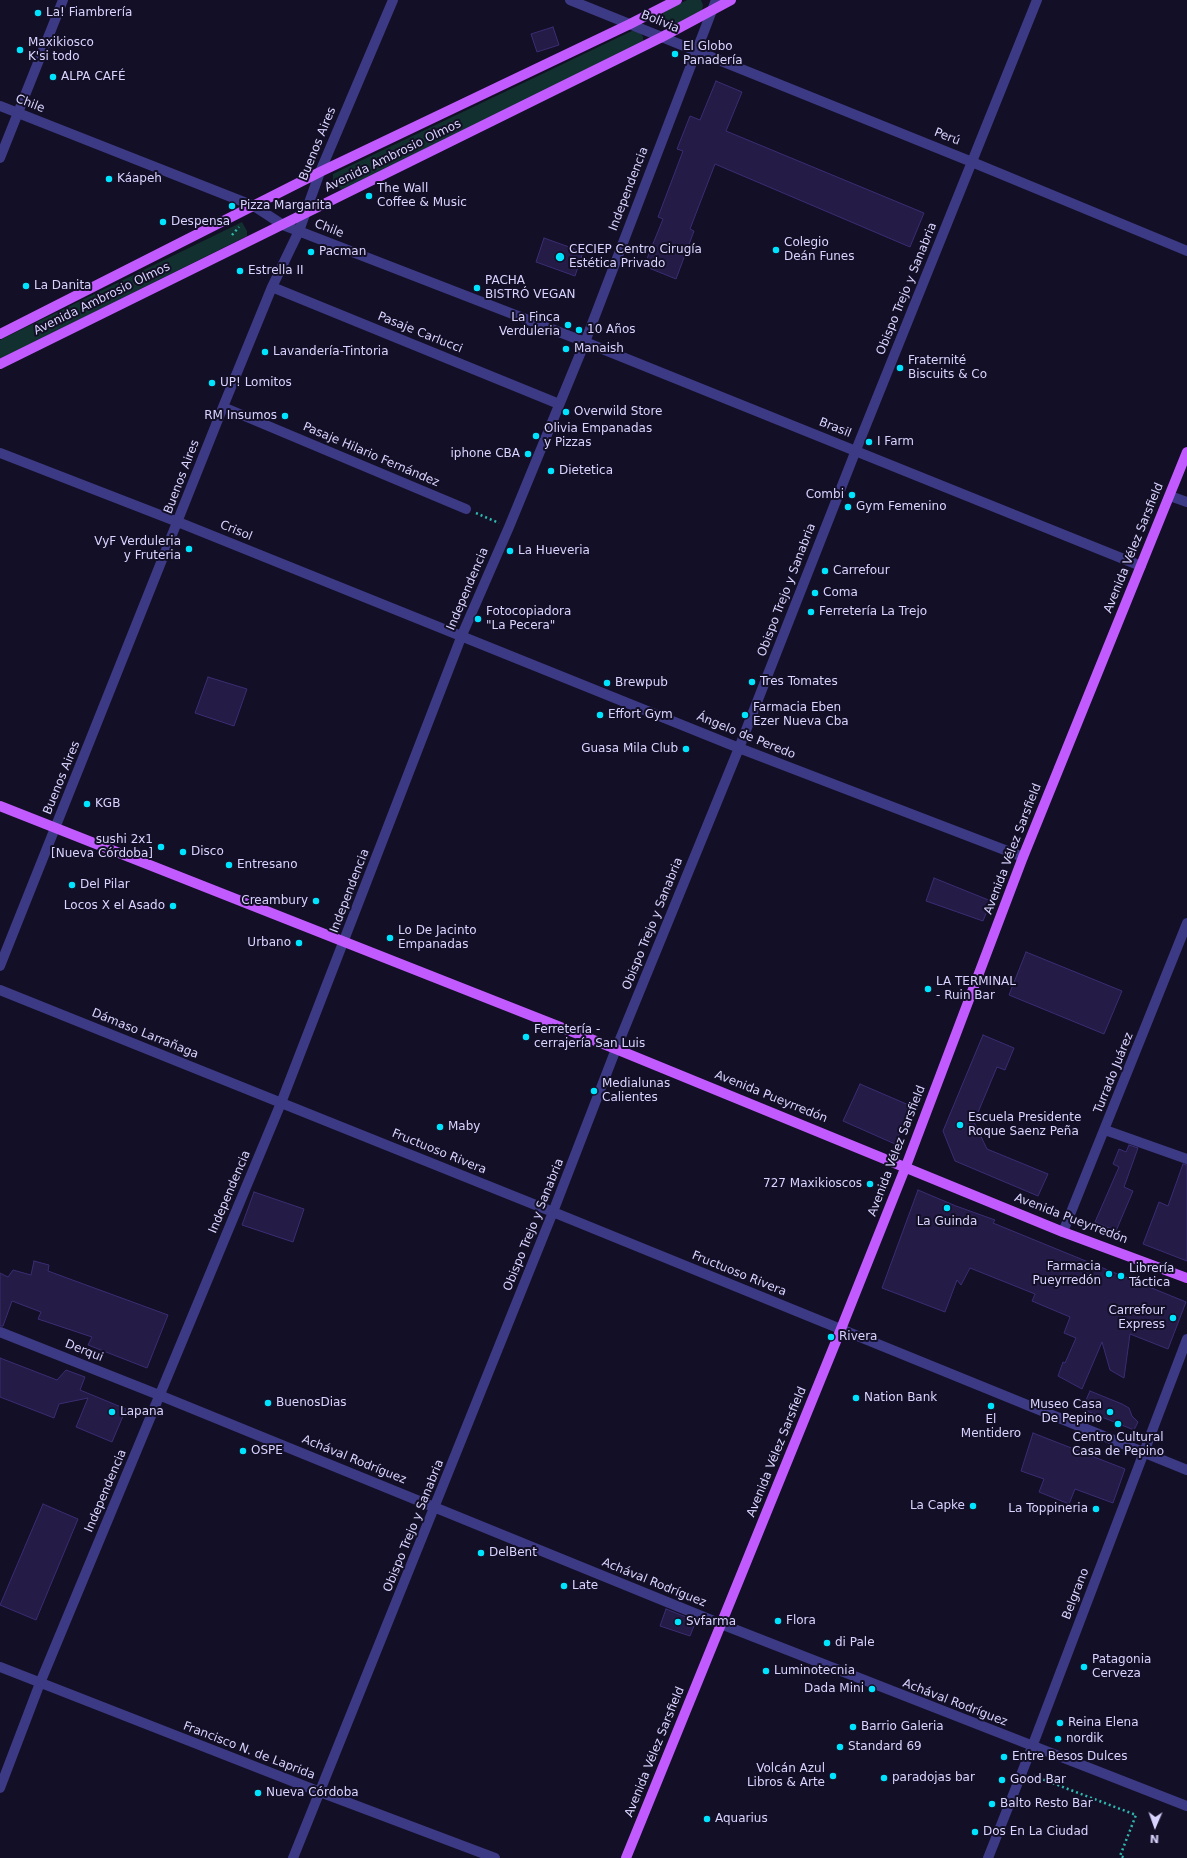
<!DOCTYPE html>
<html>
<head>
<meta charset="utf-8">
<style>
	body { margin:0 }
	#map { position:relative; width:1187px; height:1858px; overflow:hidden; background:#130f26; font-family:"DejaVu Sans",sans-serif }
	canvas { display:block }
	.north { position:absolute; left:1135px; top:1806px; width:40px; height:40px; -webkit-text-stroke:3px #130f26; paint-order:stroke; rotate:182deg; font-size:11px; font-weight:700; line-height:16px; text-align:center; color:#d9d4ff }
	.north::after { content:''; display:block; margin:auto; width:14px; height:18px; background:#d9d4ff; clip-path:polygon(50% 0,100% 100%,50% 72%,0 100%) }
</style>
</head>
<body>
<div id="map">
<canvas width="1187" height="1858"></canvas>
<div class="north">N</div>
</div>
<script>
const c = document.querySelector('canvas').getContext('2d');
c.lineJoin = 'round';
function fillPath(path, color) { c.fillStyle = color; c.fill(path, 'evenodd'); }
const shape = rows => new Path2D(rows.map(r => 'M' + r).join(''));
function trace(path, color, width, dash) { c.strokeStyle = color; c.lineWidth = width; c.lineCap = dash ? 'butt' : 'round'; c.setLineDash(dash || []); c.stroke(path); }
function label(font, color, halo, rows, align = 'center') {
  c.font = font + ' "DejaVu Sans",sans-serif'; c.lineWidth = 4; c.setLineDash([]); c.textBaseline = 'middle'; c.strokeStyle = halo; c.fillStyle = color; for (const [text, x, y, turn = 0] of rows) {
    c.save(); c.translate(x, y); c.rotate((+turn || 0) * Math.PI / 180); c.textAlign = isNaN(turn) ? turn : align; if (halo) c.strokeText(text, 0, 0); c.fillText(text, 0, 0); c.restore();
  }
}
fillPath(shape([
	[687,0,701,0,703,5,702,11,674,27,667,24,663,19,663,12],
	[638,28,643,37,643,42,343,190,337,187,333,181,333,174],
	[242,222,247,231,247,236,0,359,0,340]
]), '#12302f');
const building = shape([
	[553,27,559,45,537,52,531,34,553,27],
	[716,81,742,92,726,131,924,213,910,247,715,164,690,229,694,231,676,279,644,266,663,219,658,217,683,151,677,149,690,116,700,120,716,81],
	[544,238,583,252,575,276,536,262,544,238],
	[208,677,247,689,234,726,195,713,208,677],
	[934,878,991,901,983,921,926,901,934,878],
	[1026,952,1122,991,1104,1034,1009,995,1026,952],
	[983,1035,1014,1048,1005,1070,997,1067,974,1122,987,1149,1048,1174,1038,1196,955,1161,943,1131,983,1035],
	[860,1084,911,1106,895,1144,843,1121,860,1084],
	[1129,1145,1138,1148,1124,1187,1133,1191,1116,1231,1095,1222,1119,1167,1113,1164,1119,1149,1126,1152,1129,1145],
	[1183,1164,1187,1165,1187,1261,1143,1244,1159,1202,1168,1206,1183,1164],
	[918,1190,956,1206,995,1220,993,1223,1186,1302,1168,1349,1130,1334,1124,1378,1110,1370,1102,1342,1082,1389,1058,1376,1063,1362,1065,1363,1076,1338,1064,1333,1070,1317,1032,1301,1035,1294,970,1268,961,1285,957,1280,945,1312,882,1288,918,1190],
	[254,1192,304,1209,293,1242,242,1225,254,1192],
	[34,1261,49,1265,48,1271,168,1315,147,1368,88,1345,92,1337,38,1319,41,1312,12,1301,3,1326,0,1326,0,1273,8,1277,13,1270,31,1275,34,1261],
	[0,1358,57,1380,66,1370,85,1377,80,1390,126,1409,112,1442,76,1427,88,1398,59,1404,54,1418,0,1397,0,1358],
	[1090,1391,1122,1404,1129,1408,1132,1416,1138,1422,1134,1430,1082,1409,1090,1391],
	[1033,1433,1125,1469,1113,1503,1075,1489,1069,1504,1039,1492,1044,1479,1021,1471,1033,1433],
	[43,1504,78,1519,36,1620,0,1605,43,1504],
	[666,1609,696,1621,690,1636,660,1626,666,1609]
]);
fillPath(building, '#241b47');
trace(building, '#3b2d73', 1);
trace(shape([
	[351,172,361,171],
	[232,235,239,227],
	[476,513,499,523],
	[1034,1776,1136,1815,1120,1856,1126,1858]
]), '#2fb8b0', 2.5, [2, 3]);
trace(shape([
	[570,0,972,162,1187,251],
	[0,106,254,206,283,225,585,342,1141,566],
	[0,158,63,0],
	[272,287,559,404],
	[223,407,466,509],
	[0,453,178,522,739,748,1023,857],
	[1170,496,1187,502],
	[0,966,223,407,272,287,299,231,320,172,393,0],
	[0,990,553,1212,1187,1470],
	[1105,1130,1187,1159],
	[1063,1232,1187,923],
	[0,1332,159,1395,721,1624,1187,1806],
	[0,1667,320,1792,495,1858],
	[0,1788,40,1683,281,1103,462,635,509,527,585,342,716,0],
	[293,1858,553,1212,616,1049,739,748,856,450,1037,0],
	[988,1858,1032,1747,1187,1339]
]), '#3d3a85', 10);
trace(shape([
	[0,334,320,172,630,24,677,0],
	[0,364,662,37,731,0],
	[0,806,616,1049,1063,1232,1187,1278],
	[626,1858,841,1329,906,1166,1023,857,1187,452]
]), '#c25bff', 10);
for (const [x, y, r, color] of [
	[38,13,4,"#00e5ff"],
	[20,50,4,"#00e5ff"],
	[675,54,4,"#00e5ff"],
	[53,77,4,"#00e5ff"],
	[109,179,4,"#00e5ff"],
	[369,196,4,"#00e5ff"],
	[232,206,4,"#00e5ff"],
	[163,222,4,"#00e5ff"],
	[776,250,4,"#00e5ff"],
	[311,252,4,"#00e5ff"],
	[560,257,5,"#00e5ff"],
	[240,271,4,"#00e5ff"],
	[26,286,4,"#00e5ff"],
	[477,288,4,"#00e5ff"],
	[568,325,4,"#00e5ff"],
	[579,330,4,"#00e5ff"],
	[566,349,4,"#00e5ff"],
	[265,352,4,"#00e5ff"],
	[900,368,4,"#00e5ff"],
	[212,383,4,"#00e5ff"],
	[566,412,4,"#00e5ff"],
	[285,416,4,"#00e5ff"],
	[536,436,4,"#00e5ff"],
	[869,442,4,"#00e5ff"],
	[528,454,4,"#00e5ff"],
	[551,471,4,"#00e5ff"],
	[852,495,4,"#00e5ff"],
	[848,507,4,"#00e5ff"],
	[189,549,4,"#00e5ff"],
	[510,551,4,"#00e5ff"],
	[825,571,4,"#00e5ff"],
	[815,593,4,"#00e5ff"],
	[811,612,4,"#00e5ff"],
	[478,619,4,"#00e5ff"],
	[752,682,4,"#00e5ff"],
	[607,683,4,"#00e5ff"],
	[600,715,4,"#00e5ff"],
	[745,715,4,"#00e5ff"],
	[686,749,4,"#00e5ff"],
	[87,804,4,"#00e5ff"],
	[161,847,4,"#00e5ff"],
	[183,852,4,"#00e5ff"],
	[229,865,4,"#00e5ff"],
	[72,885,4,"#00e5ff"],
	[316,901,4,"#00e5ff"],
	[173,906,4,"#00e5ff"],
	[390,938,4,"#00e5ff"],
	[299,943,4,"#00e5ff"],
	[928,989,4,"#00e5ff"],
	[526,1037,4,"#00e5ff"],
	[594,1091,4,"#00e5ff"],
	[960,1125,4,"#00e5ff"],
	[440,1127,4,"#00e5ff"],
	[870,1184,4,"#00e5ff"],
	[947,1208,4,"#00e5ff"],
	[1109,1274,4,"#00e5ff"],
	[1121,1276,4,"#00e5ff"],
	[1173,1318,4,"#00e5ff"],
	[831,1337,4,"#00e5ff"],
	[856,1398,4,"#00e5ff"],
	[268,1403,4,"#00e5ff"],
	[991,1406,4,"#00e5ff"],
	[112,1412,4,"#00e5ff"],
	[1110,1412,4,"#00e5ff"],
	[1118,1424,4,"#00e5ff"],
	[243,1451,4,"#00e5ff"],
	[973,1506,4,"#00e5ff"],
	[1096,1509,4,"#00e5ff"],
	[481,1553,4,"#00e5ff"],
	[564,1586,4,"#00e5ff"],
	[778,1621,4,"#00e5ff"],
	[678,1622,4,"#00e5ff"],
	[827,1643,4,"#00e5ff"],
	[1084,1667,4,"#00e5ff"],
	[766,1671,4,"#00e5ff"],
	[872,1689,4,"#00e5ff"],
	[1060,1723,4,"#00e5ff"],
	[853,1727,4,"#00e5ff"],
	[1058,1739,4,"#00e5ff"],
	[840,1747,4,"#00e5ff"],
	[1004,1757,4,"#00e5ff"],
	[833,1776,4,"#00e5ff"],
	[884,1778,4,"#00e5ff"],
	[1002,1780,4,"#00e5ff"],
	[258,1793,4,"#00e5ff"],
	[992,1804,4,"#00e5ff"],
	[707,1819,4,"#00e5ff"],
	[975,1832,4,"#00e5ff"]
]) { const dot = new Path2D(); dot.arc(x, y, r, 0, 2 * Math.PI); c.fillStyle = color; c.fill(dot); trace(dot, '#130f26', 1.5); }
label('12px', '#d9d4ff', '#130f26', [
	["La! Fiambrería",46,13],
	["Maxikiosco",28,43],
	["K'si todo",28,57],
	["El Globo",683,47],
	["Panadería",683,61],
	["ALPA CAFÉ",61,77],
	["Káapeh",117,179],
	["The Wall",377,189],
	["Coffee & Music",377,203],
	["Pizza Margarita",240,206],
	["Despensa",171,222],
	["Colegio",784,243],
	["Deán Funes",784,257],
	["CECIEP Centro Cirugía",569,250],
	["Estética Privado",569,264],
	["Pacman",319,252],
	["Estrella II",248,271],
	["PACHA",485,281],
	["BISTRÓ VEGAN",485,295],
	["La Danita",34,286],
	["La Finca",560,318,"right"],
	["Verduleria",560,332,"right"],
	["10 Años",587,330],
	["Manaish",574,349],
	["Lavandería-Tintoria",273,352],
	["Fraternité",908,361],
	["Biscuits & Co",908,375],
	["UP! Lomitos",220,383],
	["Overwild Store",574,412],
	["RM Insumos",277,416,"right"],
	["Olivia Empanadas",544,429],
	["y Pizzas",544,443],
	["I Farm",877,442],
	["iphone CBA",520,454,"right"],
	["Dietetica",559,471],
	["Combi",844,495,"right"],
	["Gym Femenino",856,507],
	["VyF Verduleria",181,542,"right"],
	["y Fruteria",181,556,"right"],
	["La Hueveria",518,551],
	["Carrefour",833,571],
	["Coma",823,593],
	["Fotocopiadora",486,612],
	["\"La Pecera\"",486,626],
	["Ferretería La Trejo",819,612],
	["Tres Tomates",760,682],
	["Brewpub",615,683],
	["Farmacia Eben",753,708],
	["Ezer Nueva Cba",753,722],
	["Effort Gym",608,715],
	["Guasa Mila Club",678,749,"right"],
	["KGB",95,804],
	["sushi 2x1",153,840,"right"],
	["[Nueva Córdoba]",153,854,"right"],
	["Disco",191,852],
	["Entresano",237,865],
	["Del Pilar",80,885],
	["Creambury",308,901,"right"],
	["Locos X el Asado",165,906,"right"],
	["Lo De Jacinto",398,931],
	["Empanadas",398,945],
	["Urbano",291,943,"right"],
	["LA TERMINAL",936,982],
	["- Ruin Bar",936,996],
	["Ferretería -",534,1030],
	["cerrajería San Luis",534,1044],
	["Medialunas",602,1084],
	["Calientes",602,1098],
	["Escuela Presidente",968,1118],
	["Roque Saenz Peña",968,1132],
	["Maby",448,1127],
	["727 Maxikioscos",862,1184,"right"],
	["La Guinda",947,1222,"center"],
	["Farmacia",1101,1267,"right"],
	["Pueyrredón",1101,1281,"right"],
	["Librería",1129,1269],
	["Táctica",1129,1283],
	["Carrefour",1165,1311,"right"],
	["Express",1165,1325,"right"],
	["Rivera",839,1337],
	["Nation Bank",864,1398],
	["BuenosDias",276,1403],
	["Museo Casa",1102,1405,"right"],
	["De Pepino",1102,1419,"right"],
	["Lapana",120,1412],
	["El",991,1420,"center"],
	["Mentidero",991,1434,"center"],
	["Centro Cultural",1118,1438,"center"],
	["Casa de Pepino",1118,1452,"center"],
	["OSPE",251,1451],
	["La Capke",965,1506,"right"],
	["La Toppineria",1088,1509,"right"],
	["DelBent",489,1553],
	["Late",572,1586],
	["Flora",786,1621],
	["Svfarma",686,1622],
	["di Pale",835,1643],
	["Patagonia",1092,1660],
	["Cerveza",1092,1674],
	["Luminotecnia",774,1671],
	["Dada Mini",864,1689,"right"],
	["Reina Elena",1068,1723],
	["Barrio Galeria",861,1727],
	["nordik",1066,1739],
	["Standard 69",848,1747],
	["Entre Besos Dulces",1012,1757],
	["Volcán Azul",825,1769,"right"],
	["Libros & Arte",825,1783,"right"],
	["paradojas bar",892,1778],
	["Good Bar",1010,1780],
	["Nueva Córdoba",266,1793],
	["Balto Resto Bar",1000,1804],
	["Aquarius",715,1819],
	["Dos En La Ciudad",983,1832]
], 'left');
label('12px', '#d9d4ff', '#130f26', [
	["Bolivia",660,22,22],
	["Chile",30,104,21],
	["Perú",947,137,22],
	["Buenos Aires",318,144,-68],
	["Avenida Ambrosio Olmos",393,156,-26],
	["Independencia",629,189,-69],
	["Chile",329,229,21],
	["Obispo Trejo y Sanabria",907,289,-68],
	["Avenida Ambrosio Olmos",102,299,-26],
	["Pasaje Carlucci",420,333,22],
	["Brasil",835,428,22],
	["Pasaje Hilario Fernández",371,455,23],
	["Buenos Aires",182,477,-69],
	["Crisol",236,531,22],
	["Avenida Vélez Sarsfield",1134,548,-68],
	["Independencia",468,589,-67],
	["Obispo Trejo y Sanabria",787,590,-69],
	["Ángelo de Peredo",746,736,22],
	["Buenos Aires",62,778,-68],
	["Avenida Vélez Sarsfield",1013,849,-69],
	["Independencia",350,891,-69],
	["Obispo Trejo y Sanabria",653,924,-68],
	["Dámaso Larrañaga",145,1034,22],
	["Turrado Juárez",1114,1073,-68],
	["Avenida Pueyrredón",771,1097,22],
	["Avenida Vélez Sarsfield",897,1151,-69],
	["Fructuoso Rivera",439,1152,22],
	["Independencia",230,1192,-67],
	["Avenida Pueyrredón",1071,1219,21],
	["Obispo Trejo y Sanabria",534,1225,-68],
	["Fructuoso Rivera",739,1274,22],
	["Derqui",84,1351,22],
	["Avenida Vélez Sarsfield",777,1452,-68],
	["Achával Rodríguez",354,1460,22],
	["Independencia",106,1491,-67],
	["Obispo Trejo y Sanabria",414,1526,-68],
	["Achával Rodríguez",654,1583,22],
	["Belgrano",1076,1594,-69],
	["Achával Rodríguez",955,1703,21],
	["Francisco N. de Laprida",249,1751,21],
	["Avenida Vélez Sarsfield",655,1752,-68]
]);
</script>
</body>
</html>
